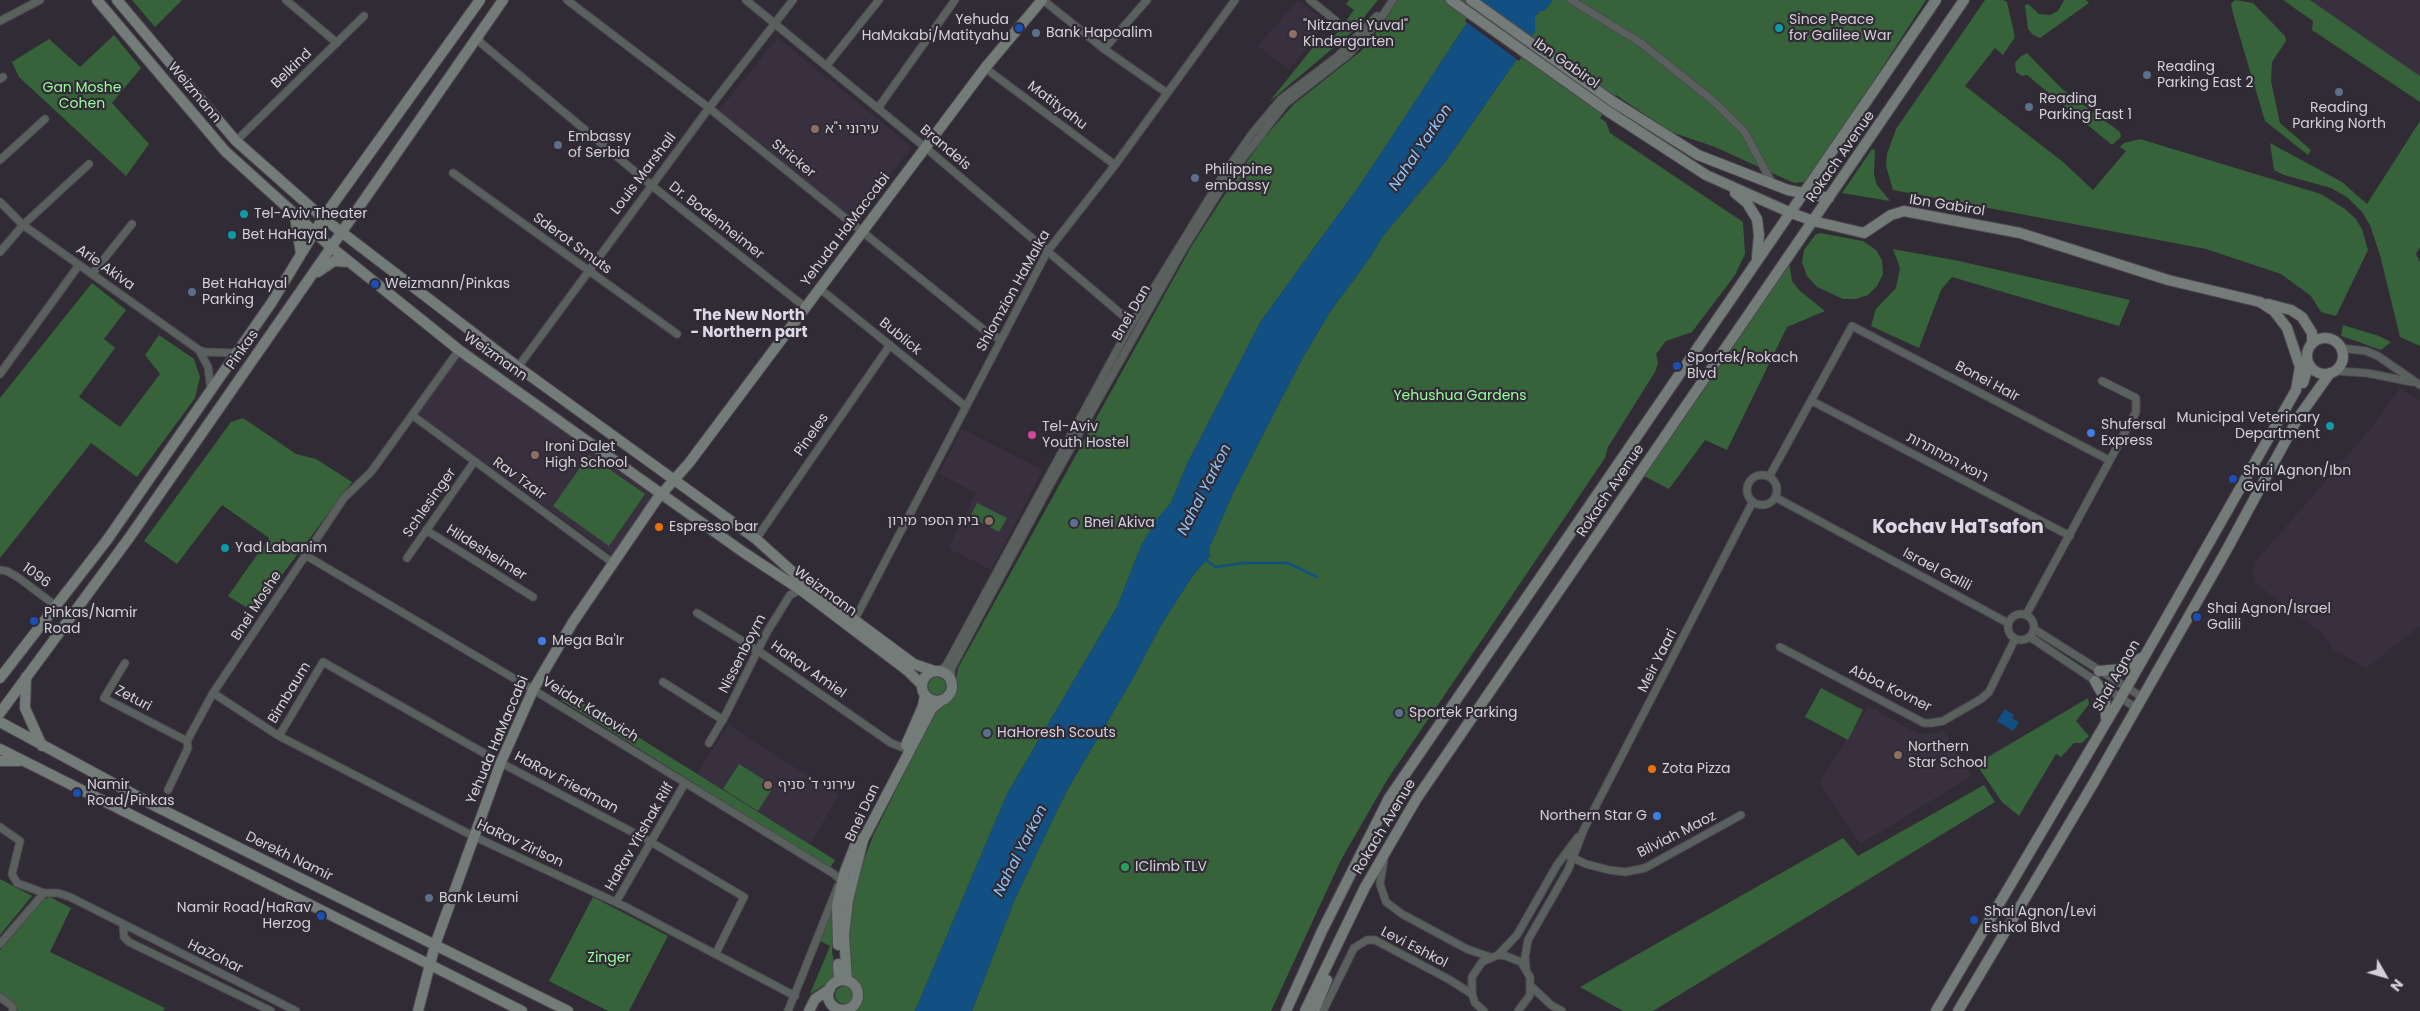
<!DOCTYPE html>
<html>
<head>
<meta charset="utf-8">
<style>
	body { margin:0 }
	#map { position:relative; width:2420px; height:1011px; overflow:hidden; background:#302b34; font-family:Poppins,sans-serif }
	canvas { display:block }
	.north { position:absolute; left:2360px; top:951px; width:50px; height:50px; -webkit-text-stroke:4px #302b34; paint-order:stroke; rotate:128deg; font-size:14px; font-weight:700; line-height:20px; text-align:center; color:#d3d0d6 }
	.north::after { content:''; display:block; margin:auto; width:18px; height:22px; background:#d3d0d6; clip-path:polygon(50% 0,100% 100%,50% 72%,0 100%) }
</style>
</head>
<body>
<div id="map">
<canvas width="2420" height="1011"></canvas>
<div class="north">N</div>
</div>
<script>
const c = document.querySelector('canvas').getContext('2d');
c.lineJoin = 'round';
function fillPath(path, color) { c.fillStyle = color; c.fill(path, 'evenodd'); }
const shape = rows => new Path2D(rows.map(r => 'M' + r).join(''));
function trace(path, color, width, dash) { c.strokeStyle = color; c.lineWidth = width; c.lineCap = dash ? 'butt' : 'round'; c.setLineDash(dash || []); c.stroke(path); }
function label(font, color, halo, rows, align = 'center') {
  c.font = font + ' Poppins,"Noto Sans Hebrew",sans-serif'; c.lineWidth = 4.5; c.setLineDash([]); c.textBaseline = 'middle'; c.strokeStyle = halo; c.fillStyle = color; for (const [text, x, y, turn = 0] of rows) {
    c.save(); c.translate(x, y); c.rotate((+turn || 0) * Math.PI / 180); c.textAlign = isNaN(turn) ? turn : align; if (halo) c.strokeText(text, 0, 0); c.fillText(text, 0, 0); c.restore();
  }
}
fillPath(shape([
	[1298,0,1327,22,1289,70,1258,46],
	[2310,0,2420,0,2420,76,2344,25],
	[778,38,912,147,853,219,719,110],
	[460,355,653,496,612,555,418,414],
	[2400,388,2420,401,2420,626,2366,668,2334,650,2324,635,2254,582,2253,571,2256,561,2368,432],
	[962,429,1043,470,991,570,948,548,976,493,939,474],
	[1869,706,1918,734,1934,734,1943,730,1972,776,1860,844,1819,782],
	[728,725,839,795,810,844,697,774]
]), '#38303f');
fillPath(shape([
	[132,0,182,0,155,27],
	[1349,0,1378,0,1351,33,1269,102,1322,36,1330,42,1354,10,1346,4],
	[1398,0,1482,0,1362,182,1261,321,1187,464,1171,503,1158,518,1141,546,1117,607,1007,794,915,1011,854,1011,861,1001,862,993,851,974,848,927,860,870,873,836,936,710,953,697,958,668,1191,247,1236,177,1262,140,1294,104,1361,51,1381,27],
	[1553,0,1926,0,1848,120,1809,178,1803,182,1794,183,1715,147,1671,132,1616,95,1600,118,1606,122,1610,133,1743,222,1745,254,1735,275,1692,332,1666,341,1656,354,1658,363,1655,372,1608,447,1605,458,1387,780,1341,860,1271,1011,972,1011,1014,901,1066,792,1132,680,1161,625,1193,575,1210,556,1210,546,1233,493,1302,359,1330,312,1371,256,1382,237,1446,161,1517,59,1535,31,1535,16,1540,11,1545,10],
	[1985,0,2003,0,2007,2,2015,37,2003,55,1995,48,1965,86,2063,162,2093,190,2126,151,2120,147,2124,143,2140,139,2321,194,2345,209,2356,219,2362,229,2368,250,2336,316,2321,312,2311,296,2281,274,2206,249,1893,190,1886,166,1887,154,1896,129],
	[2064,0,2086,0,2089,3,2040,38,2033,35,2028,29,2025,5,2028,4,2039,14,2050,15,2058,11],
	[2235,0,2253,3,2285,36,2286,41,2272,62,2271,81,2280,123,2311,150,2308,155,2265,121,2233,14,2231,4],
	[2283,0,2310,0,2420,76,2420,102,2312,30,2313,21],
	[114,35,141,68,112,103,149,144,126,176,19,77,12,62,49,39,80,67],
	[2027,53,2062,89,2120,132,2121,137,2112,145,2027,75,2022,76,2016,72,2015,63,2020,57],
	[2420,121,2420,247,2416,254,2420,262,2420,346,2400,337,2380,255,2370,225,2362,212,2347,197,2331,188,2284,175,2274,170,2270,143,2342,182,2367,204],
	[1872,149,1875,150,1874,175,1877,185,1890,201,1842,193],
	[1820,233,1863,241,1876,250,1882,260,1883,274,1877,286,1868,295,1856,299,1843,299,1817,287,1807,276,1802,262,1804,250,1815,235],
	[1893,249,1959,261,2130,300,2119,326,1952,277,1941,290,1919,348,1871,326,1876,309,1896,288,1900,268],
	[1789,261,1792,281,1800,291,1825,311,1787,327,1727,450,1705,440,1669,489,1644,476],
	[92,283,126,310,104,339,115,348,79,397,120,427,160,374,145,355,159,335,194,359,200,377,195,398,137,477,91,443,0,558,0,398],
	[2343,325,2379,336,2391,342,2381,350,2356,341,2341,336],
	[243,418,296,454,316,459,352,482,254,612,228,596,269,538,222,505,177,564,144,541,231,422],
	[589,455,645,494,609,546,553,506],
	[977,503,1007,518,999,532,970,517],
	'928 686a9 9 0 1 1 18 0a9 9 0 1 1-18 0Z',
	[1821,688,1863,710,1848,740,1805,717],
	[566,692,835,860,830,868,561,700],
	[2088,698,2089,704,2076,721,2089,736,2082,743,2074,743,2061,757,2056,754,2019,816,2002,802,1976,764],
	[739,764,774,786,758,811,723,789],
	[1984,785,1995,802,1653,1011,1623,1011,1580,987,1843,838,1858,856],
	[0,879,32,896,0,935],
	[50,897,71,908,50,952,165,1008,163,1011,18,1011,0,992,0,950,44,899],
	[593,897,668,936,629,1011,608,1011,549,981],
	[835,900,832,950,836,978,810,994,830,946,818,940],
	'835 995a9 9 0 1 1 18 0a9 9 0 1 1-18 0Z'
]), '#37633a');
fillPath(shape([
	[1482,0,1553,0,1545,10,1540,11,1535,16,1535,31,1517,59,1446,161,1382,237,1371,256,1330,312,1302,359,1233,493,1210,546,1210,556,1193,575,1161,625,1132,680,1066,792,1014,901,972,1011,915,1011,1007,794,1117,607,1141,546,1158,518,1171,503,1187,464,1261,321,1362,182],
	[2005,709,2014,715,2012,718,2019,722,2013,731,1997,721]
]), '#125083');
fillPath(shape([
	[1479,0,1534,38,1519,61,1465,21]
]), '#302b34');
trace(shape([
	[1204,559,1216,567,1244,563,1288,563,1317,577]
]), '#125083', 2.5);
const street = shape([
	[286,0,337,43],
	[567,0,709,108,989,334,1001,339],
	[746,0,926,148,1126,318,1127,329],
	[1043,0,1104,49,1167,93],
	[1310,0,1336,21],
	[1571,0,1641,43,1712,100,1744,131,1772,183],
	[0,21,40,0],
	[478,35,481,43,651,185,805,307],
	[1104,49,1147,0],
	[827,65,879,0],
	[985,68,1115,165],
	[0,79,3,77],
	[878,108,955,0],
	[236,141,364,16],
	[0,160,45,119],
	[453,173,677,334],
	[0,202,23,225,199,350,206,352,236,353],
	[0,252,23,225,89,164],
	[92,274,132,224],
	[819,288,965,406],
	[2341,348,2366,351,2378,356,2420,385],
	[199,350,208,367,211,390],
	[518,367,709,108,793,0],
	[2336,371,2367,373,2412,382],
	[0,374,79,265],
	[1812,401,2070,536],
	[412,415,613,563],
	'1747 490a15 15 0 1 1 30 0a15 15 0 1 1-30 0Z',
	[1769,477,1852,326,2109,460],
	[1775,497,2008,623],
	[426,530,533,597],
	[756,539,890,345],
	[305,555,537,692,834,874,844,883],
	[407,558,474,462],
	[0,570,7,571,19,578,56,606],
	[697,613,757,650,891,743,904,748],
	'2008 627a13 13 0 1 1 26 0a13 13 0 1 1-26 0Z',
	[2026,615,2136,412,2136,398,2102,381],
	[855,619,1047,252,1115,165,1235,0],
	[2034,629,2142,697],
	[2030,637,2136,708],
	[1780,647,1924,723,1931,723,1943,721,1981,699,1989,692,2015,639],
	[125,663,104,698,187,741],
	[939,671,946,666,1128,330,1224,174,1251,135,1281,99,1338,56,1377,16],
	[951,679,951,669,1051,483,1184,248,1229,176,1285,104,1349,54,1379,21,1393,0],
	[663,682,723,720],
	[213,693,279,736,473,836,626,907,795,996],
	[279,736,323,662,505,765,651,842,744,897,716,953],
	[709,743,726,714,767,632,790,595,802,589],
	[168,790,188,748,187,741,213,693,344,498,371,472,459,350],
	[0,827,20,841,12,874,17,883,44,893,58,893,70,897,296,1011],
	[1565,854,1586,864,1609,870,1625,872,1645,868,1741,815],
	[1384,860,1380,884,1386,902,1402,914,1467,949,1490,957],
	[616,902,685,783],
	[123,924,124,937,129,942,271,1011],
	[0,944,44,893],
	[1498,955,1517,935,1557,865,1578,837],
	[1526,968,1525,957,1528,940,1568,870,1584,829,1752,503],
	[1532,987,1551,1005,1562,1011],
	[0,997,12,1006,13,1011],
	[788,1011,838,886],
	[1323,1011,1354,948,1367,940,1375,940,1450,980,1472,994],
	[1484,1011,1475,1003,1472,994,1472,977,1482,962,1498,955,1506,956,1521,962,1530,977,1530,995,1518,1011]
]);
const secondary = shape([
	[97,0,225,151,331,247,459,350,743,552,801,590,908,671,922,685],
	[117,0,236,141,323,218,518,367,756,539,806,584,914,664,934,671],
	[1451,0,1606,110,1706,175,1789,212,1813,221,1864,233,1891,215,1904,211,2020,233,2168,280,2260,302,2274,311,2287,328,2300,367,2296,390,2127,687,1936,1011],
	[1471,0,1612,101,1698,155,1788,190,1829,198],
	[1735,193,1747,203,1757,219,1759,235,1757,257],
	[295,217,301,254],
	[318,272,334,261,350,262],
	[2268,304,2291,310,2302,317,2312,333,2312,344],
	'2307 356a18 18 0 1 1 36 0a18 18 0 1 1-36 0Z',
	[2303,383,2309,364],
	[2099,671,2123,669,2141,658],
	'922 686a15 15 0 1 1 30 0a15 15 0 1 1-30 0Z',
	[26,677,25,708,42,746],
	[0,678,107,540,272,302,323,218,480,0],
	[2095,681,2105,699,2106,719],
	[0,713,129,538,503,0],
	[0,722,159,808,568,1011],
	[906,745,923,706,925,695],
	[0,749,522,1011],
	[0,761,19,761],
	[838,945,837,906,840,892,844,874,858,838],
	[838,964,839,981],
	'828 995a15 15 0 1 1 30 0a15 15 0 1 1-30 0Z',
	[847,981,844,935,848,900,863,840,932,708,942,700],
	[418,1011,435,945,501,762,533,690,573,622,657,499,689,463,985,68,1042,0],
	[809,1011,815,999,830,989],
	[1286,1011,1322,931,1389,798,1936,0],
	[1305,1011,1365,887,1417,798,1964,0],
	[1314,1011,1327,980],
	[1958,1011,2093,784,2226,551,2298,418,2330,373]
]);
trace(street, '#4d4951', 9);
trace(secondary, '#4d4951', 12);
trace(street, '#5a605d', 7);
trace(secondary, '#737c78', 10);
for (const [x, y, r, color] of [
	[1019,28,5,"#1a4fb4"],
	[1779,28,5,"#0f9aa8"],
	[1036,33,5,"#5c6f8a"],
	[1293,34,5,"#8d6e63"],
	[2147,75,5,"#5c6f8a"],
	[2339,92,5,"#5c6f8a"],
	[2029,107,5,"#5c6f8a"],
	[815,129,5,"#8d6e63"],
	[558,145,5,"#5c6f8a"],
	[1195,178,5,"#5c6f8a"],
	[244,214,5,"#0f9aa8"],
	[232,235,5,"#0f9aa8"],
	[375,284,5,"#1a4fb4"],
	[192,292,5,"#5c6f8a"],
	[1677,366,5,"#1a4fb4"],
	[2330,426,5,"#0f9aa8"],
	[2091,433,5,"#3f7fe0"],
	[1032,435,5,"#d1479c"],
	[535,455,5,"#8d6e63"],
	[2233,479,5,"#1a4fb4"],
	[989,521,5,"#8d6e63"],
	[1074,523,5,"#5c6f8a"],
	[659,527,5,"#e8710a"],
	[225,548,5,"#0f9aa8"],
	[2197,617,5,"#1a4fb4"],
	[34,621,5,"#1a4fb4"],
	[542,641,5,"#3f7fe0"],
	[1399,713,5,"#5c6f8a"],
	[987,733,5,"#5c6f8a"],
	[1898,755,5,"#8d6e63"],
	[1652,769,5,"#e8710a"],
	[768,785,5,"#8d6e63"],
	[77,793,5,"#1a4fb4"],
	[1657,816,5,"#3f7fe0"],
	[1125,867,5,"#2e9e5b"],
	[429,898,5,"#5c6f8a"],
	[321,916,5,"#1a4fb4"],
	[1974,920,5,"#1a4fb4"]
]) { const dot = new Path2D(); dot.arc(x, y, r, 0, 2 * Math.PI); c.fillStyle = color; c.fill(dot); trace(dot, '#302b34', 2); }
label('14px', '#d3d0d6', '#302b34', [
	["Yehuda",1009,20,"right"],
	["HaMakabi/Matityahu",1009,36,"right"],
	["Since Peace",1789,20],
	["for Galilee War",1789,36],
	["\"Nitzanei Yuval\"",1303,26],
	["Kindergarten",1303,42],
	["Bank Hapoalim",1046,33],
	["Reading",2157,67],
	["Parking East 2",2157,83],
	["Reading",2039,99],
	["Parking East 1",2039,115],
	["Reading",2339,108,"center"],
	["Parking North",2339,124,"center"],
	["עירוני י\"א",825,129],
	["Embassy",568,137],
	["of Serbia",568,153],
	["Philippine",1205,170],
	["embassy",1205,186],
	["Tel-Aviv Theater",254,214],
	["Bet HaHayal",242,235],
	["Bet HaHayal",202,284],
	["Parking",202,300],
	["Weizmann/Pinkas",385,284],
	["Sportek/Rokach",1687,358],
	["Blvd",1687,374],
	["Municipal Veterinary",2320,418,"right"],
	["Department",2320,434,"right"],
	["Shufersal",2101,425],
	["Express",2101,441],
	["Tel-Aviv",1042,427],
	["Youth Hostel",1042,443],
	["Ironi Dalet",545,447],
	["High School",545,463],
	["Shai Agnon/Ibn",2243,471],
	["Gvirol",2243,487],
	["בית הספר מירון",979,521,"right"],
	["Bnei Akiva",1084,523],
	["Espresso bar",669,527],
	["Yad Labanim",235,548],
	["Shai Agnon/Israel",2207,609],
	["Galili",2207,625],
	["Pinkas/Namir",44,613],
	["Road",44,629],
	["Mega Ba'Ir",552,641],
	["Sportek Parking",1409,713],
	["HaHoresh Scouts",997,733],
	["Northern",1908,747],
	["Star School",1908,763],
	["Zota Pizza",1662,769],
	["Namir",87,785],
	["Road/Pinkas",87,801],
	["עירוני ד' סניף",778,785],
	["Northern Star G",1647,816,"right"],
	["IClimb TLV",1135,867],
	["Bank Leumi",439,898],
	["Namir Road/HaRav",311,908,"right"],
	["Herzog",311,924,"right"],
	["Shai Agnon/Levi",1984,912],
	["Eshkol Blvd",1984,928]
], 'left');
label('14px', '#d3d0d6', '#302b34', [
	["Ibn Gabirol",1566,64,35],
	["Belkind",292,69,-44],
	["Weizmann",194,93,50],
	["Matityahu",1057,106,37],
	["Brandeis",945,148,40],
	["Rokach Avenue",1841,157,-55],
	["Stricker",793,159,39],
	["Louis Marshall",644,174,-53],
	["Ibn Gabirol",1947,206,9],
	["Dr. Bodenheimer",716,221,38],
	["Yehuda HaMaccabi",846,230,-53],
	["Sderot Smuts",572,244,36],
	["Arie Akiva",105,268,35],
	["Shlomzion HaMalka",1014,291,-61],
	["Bnei Dan",1132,313,-60],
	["Bublick",900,337,39],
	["Pinkas",243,350,-55],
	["Weizmann",495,357,35],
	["Bonei HaIr",1987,382,28],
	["Pineles",812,435,-55],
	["רופא המחתרות",1947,458,28],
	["Rav Tzair",519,479,36],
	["Rokach Avenue",1611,491,-56],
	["Schlesinger",430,503,-55],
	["Hildesheimer",486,553,32],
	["Israel Galili",1937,570,28],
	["1096",36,576,36],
	["Weizmann",825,592,36],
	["Bnei Moshe",257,606,-57],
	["Nissenboym",743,654,-63],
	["Meir Yaari",1658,661,-63],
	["HaRav Amiel",808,670,35],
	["Shai Agnon",2117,676,-60],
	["Abba Kovner",1890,689,26],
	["Birnbaum",290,693,-59],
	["Zeturi",133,699,28],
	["Veidat Katovich",590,710,32],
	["Yehuda HaMaccabi",498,740,-67],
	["HaRav Friedman",566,783,28],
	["Bnei Dan",863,813,-65],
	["Rokach Avenue",1385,827,-59],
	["Bilviah Maoz",1677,835,-27],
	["HaRav Yitshak Rilf",640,837,-60],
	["HaRav Zirlson",520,844,25],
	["Derekh Namir",289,857,26],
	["Levi Eshkol",1414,948,27],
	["HaZohar",215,957,26]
]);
label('14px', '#99fd9e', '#302b34', [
	["Gan Moshe",82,88],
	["Cohen",82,104],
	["Yehushua Gardens",1460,396],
	["Zinger",609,958]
]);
label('italic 15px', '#8fc6fc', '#302b34', [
	["Nahal Yarkon",1421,148,-56],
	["Nahal Yarkon",1205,490,-63],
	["Nahal Yarkon",1021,851,-63]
]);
label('bold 15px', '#ded8e5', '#302b34', [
	["The New North",749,316],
	["- Northern part",749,333]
]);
label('bold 19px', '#ded8e5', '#302b34', [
	["Kochav HaTsafon",1958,528]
]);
</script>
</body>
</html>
